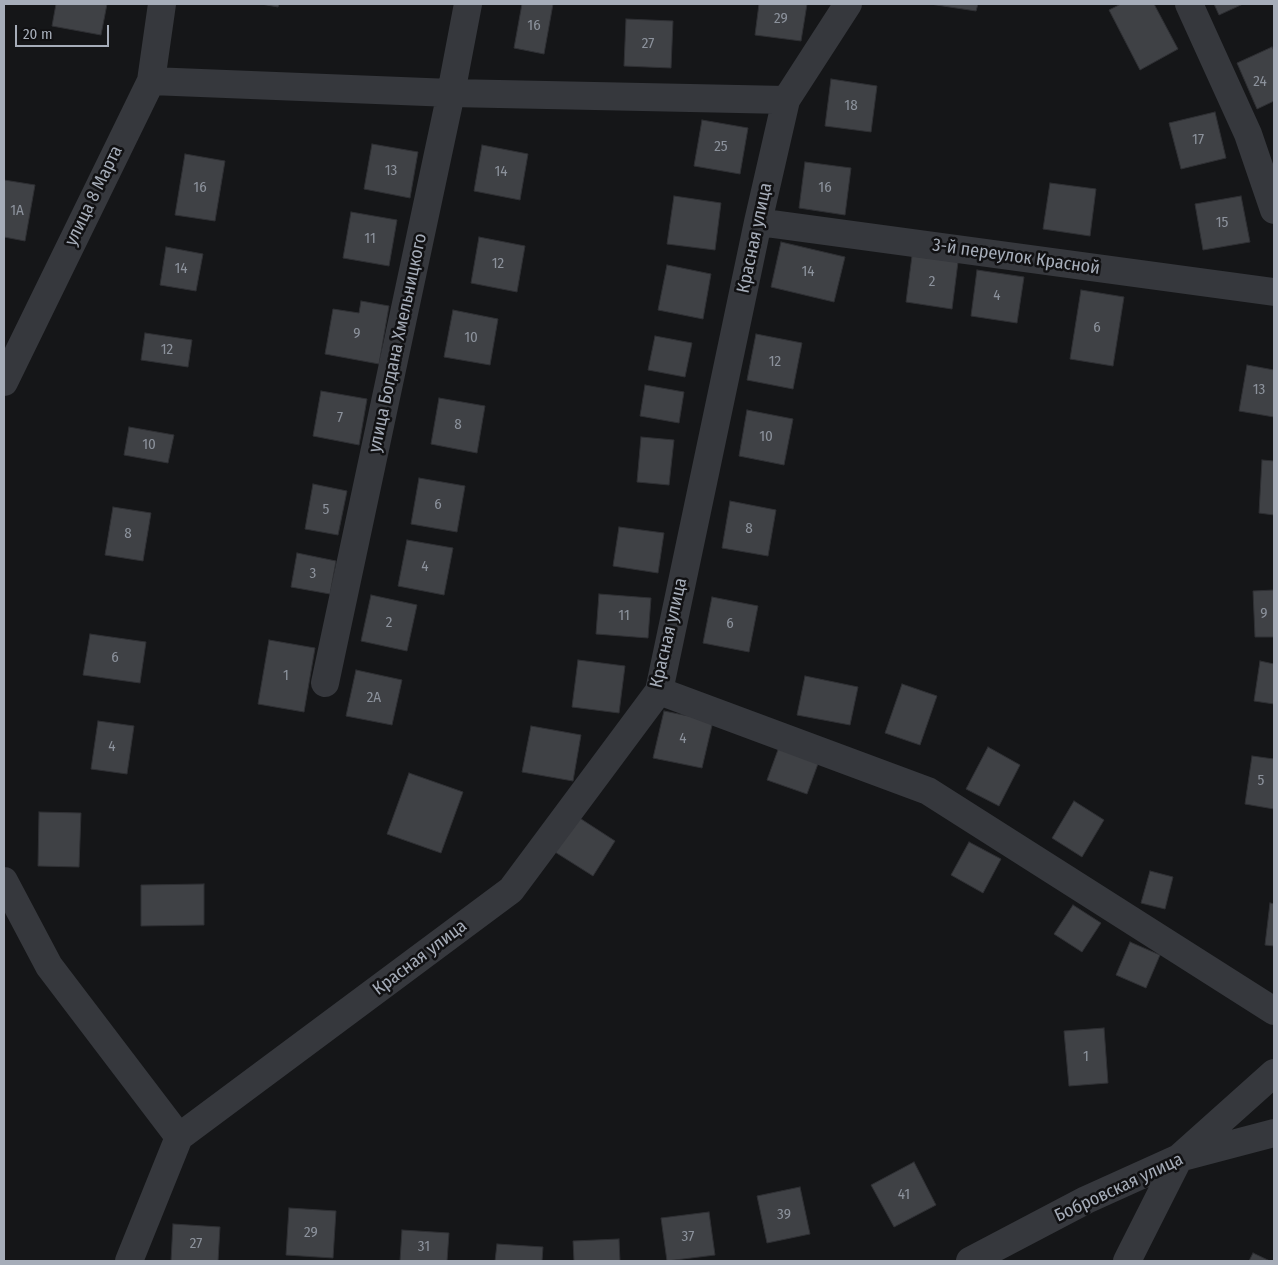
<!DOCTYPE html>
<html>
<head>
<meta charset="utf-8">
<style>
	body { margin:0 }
	#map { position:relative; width:1278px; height:1265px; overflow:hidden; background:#151618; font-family:"Fira Sans Condensed",sans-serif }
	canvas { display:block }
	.frame { position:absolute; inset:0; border:5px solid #a6adb9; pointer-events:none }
	.scale { position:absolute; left:15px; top:25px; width:94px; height:22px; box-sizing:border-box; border:2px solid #a6adb9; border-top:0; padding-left:6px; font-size:15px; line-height:18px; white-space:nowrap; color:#a6adb9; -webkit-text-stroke:4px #111113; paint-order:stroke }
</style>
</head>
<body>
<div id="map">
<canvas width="1278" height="1265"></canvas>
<div class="frame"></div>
<div class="scale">20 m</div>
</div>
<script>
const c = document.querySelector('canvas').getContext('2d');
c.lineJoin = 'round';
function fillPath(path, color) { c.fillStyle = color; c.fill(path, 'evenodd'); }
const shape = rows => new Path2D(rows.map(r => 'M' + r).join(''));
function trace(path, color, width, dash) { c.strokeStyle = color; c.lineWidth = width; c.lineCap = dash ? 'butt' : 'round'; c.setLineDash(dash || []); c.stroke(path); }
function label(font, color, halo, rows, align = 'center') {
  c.font = font + ' "Fira Sans Condensed",sans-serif'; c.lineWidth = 5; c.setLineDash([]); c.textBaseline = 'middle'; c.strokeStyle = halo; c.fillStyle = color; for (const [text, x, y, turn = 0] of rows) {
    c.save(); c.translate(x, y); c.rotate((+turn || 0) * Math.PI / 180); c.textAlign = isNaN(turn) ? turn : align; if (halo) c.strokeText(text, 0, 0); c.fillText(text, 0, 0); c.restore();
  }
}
const building = shape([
	[56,4,107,4,101,35,52,26,56,4],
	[261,4,279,4,278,7,261,4],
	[522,4,553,4,544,54,514,48,522,4],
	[759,4,807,4,801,41,755,35,759,4],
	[930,4,978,4,976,11,930,4],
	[1121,4,1154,4,1178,49,1140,70,1109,10,1121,4],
	[1214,4,1243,4,1219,15,1214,4],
	[626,19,673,21,671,68,624,66,626,19],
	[1272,47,1274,51,1274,101,1257,109,1237,63,1272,47],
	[831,79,877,86,871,132,825,126,831,79],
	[1215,112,1226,158,1181,169,1169,123,1215,112],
	[702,120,748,128,740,174,694,166,702,120],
	[372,144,418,152,410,198,364,189,372,144],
	[482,145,528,154,520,200,474,191,482,145],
	[185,154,225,161,215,221,175,215,185,154],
	[805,162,851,168,845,215,799,208,805,162],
	[4,180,35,185,25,241,4,237,4,180],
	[1050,183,1096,189,1090,236,1043,229,1050,183],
	[674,196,721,203,715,250,667,244,674,196],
	[1241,196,1250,242,1203,250,1195,204,1241,196],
	[351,212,397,220,389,266,343,258,351,212],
	[479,237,525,246,517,292,471,283,479,237],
	[781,242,845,257,834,302,771,287,781,242],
	[166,247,203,254,196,291,160,285,166,247],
	[912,256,958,262,952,309,906,302,912,256],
	[667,265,711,274,703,319,658,310,667,265],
	[977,270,1024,277,1017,323,971,316,977,270],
	[1081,290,1124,297,1113,366,1070,359,1081,290],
	[361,301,389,306,379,364,325,354,333,309,359,313,361,301],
	[453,310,498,319,490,365,444,357,453,310],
	[145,333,192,340,188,367,141,360,145,333],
	[756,334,802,343,793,389,747,380,756,334],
	[655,336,692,343,685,377,648,370,655,336],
	[1247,365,1274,370,1274,417,1239,411,1247,365],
	[645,385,684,392,679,423,640,416,645,385],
	[321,391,367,399,359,445,313,436,321,391],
	[439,398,485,406,477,453,431,444,439,398],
	[747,410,793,419,784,465,739,456,747,410],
	[129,427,174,435,168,463,124,455,129,427],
	[641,437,674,440,669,485,637,482,641,437],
	[1262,460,1274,461,1274,515,1259,513,1262,460],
	[419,478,465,486,457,532,411,524,419,478],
	[313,484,347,491,338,535,305,529,313,484],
	[730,501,776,510,768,556,722,548,730,501],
	[113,507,151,513,143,561,105,555,113,507],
	[619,527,664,533,658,573,613,566,619,527],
	[407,540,453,548,444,595,398,586,407,540],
	[297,553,336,561,330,594,291,587,297,553],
	[1274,590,1274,637,1255,637,1253,591,1274,590],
	[599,594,651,598,648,638,596,634,599,594],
	[371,595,417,605,407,651,361,641,371,595],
	[712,597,758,606,749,652,703,643,712,597],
	[90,634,146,642,140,683,83,675,90,634],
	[269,640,315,648,304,712,258,704,269,640],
	[578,660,625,666,619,713,572,707,578,660],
	[1260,661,1274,664,1274,704,1254,701,1260,661],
	[356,670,402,680,392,725,346,716,356,670],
	[805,676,858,687,850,725,797,715,805,676],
	[902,684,937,696,920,745,885,733,902,684],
	[664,711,713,721,702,768,653,758,664,711],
	[98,721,134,726,127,774,91,769,98,721],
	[531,726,581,735,573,781,522,772,531,726],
	[779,747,819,761,807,794,767,780,779,747],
	[988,747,1020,765,999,806,966,789,988,747],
	[1252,756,1274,759,1274,809,1245,804,1252,756],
	[409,773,463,792,441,853,387,834,409,773],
	[1074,801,1104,820,1082,857,1052,838,1074,801],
	[39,812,81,813,79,867,38,866,39,812],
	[578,817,615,841,593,876,555,852,578,817],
	[969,842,1001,859,983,893,951,875,969,842],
	[1150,871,1173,877,1165,909,1141,903,1150,871],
	[204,884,204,925,141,926,141,885,204,884],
	[1270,903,1274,904,1274,946,1265,945,1270,903],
	[1073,905,1101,923,1082,952,1054,934,1073,905],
	[1130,942,1160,955,1146,988,1116,975,1130,942],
	[1104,1028,1108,1083,1069,1086,1064,1031,1104,1028],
	[914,1162,936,1205,894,1227,871,1185,914,1162],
	[800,1187,810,1234,767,1243,757,1196,800,1187],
	[289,1208,336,1211,333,1258,286,1255,289,1208],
	[709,1212,715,1255,667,1261,661,1218,709,1212],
	[173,1224,220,1227,218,1261,171,1261,173,1224],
	[402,1230,449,1233,447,1261,400,1261,402,1230],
	[619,1239,620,1261,574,1261,573,1241,619,1239],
	[497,1244,543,1247,542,1261,495,1261,497,1244],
	[1253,1253,1270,1261,1249,1261,1253,1253]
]);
fillPath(building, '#3f4145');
trace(building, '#2f3034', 1);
trace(shape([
	[1189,4,1248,134,1274,210],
	[151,81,451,93,786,100],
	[758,222,1274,292],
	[4,382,151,81,162,4],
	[325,683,451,93,468,4],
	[659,691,928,791,1274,1011],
	[4,881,49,966,179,1137,129,1261],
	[179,1137,511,890,659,691,758,222,786,100,848,4],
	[970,1261,1086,1200,1179,1158,1274,1133],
	[1127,1261,1179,1158,1274,1073]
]), '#36383d', 28);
label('15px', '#8c929c', null, [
	["29",781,19],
	["16",534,26],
	["27",648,44],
	["24",1260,82],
	["18",851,106],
	["17",1198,140],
	["25",721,147],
	["13",391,171],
	["14",501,172],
	["16",200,188],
	["16",825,188],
	["1А",17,211],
	["15",1222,223],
	["11",370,239],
	["12",498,264],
	["14",181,269],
	["14",808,272],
	["2",932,282],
	["4",997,296],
	["6",1097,328],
	["9",357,334],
	["10",471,338],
	["12",167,350],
	["12",775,362],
	["13",1259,390],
	["7",340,418],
	["8",458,425],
	["10",766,437],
	["10",149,445],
	["6",438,505],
	["5",326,510],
	["8",749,529],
	["8",128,534],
	["4",425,567],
	["3",313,574],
	["9",1264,614],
	["11",624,616],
	["2",389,623],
	["6",730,624],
	["6",115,658],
	["1",286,676],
	["2А",374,698],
	["4",683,739],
	["4",112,747],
	["5",1261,781],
	["1",1086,1057],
	["41",904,1195],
	["39",784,1215],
	["29",311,1233],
	["37",688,1237],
	["27",196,1244],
	["31",424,1247]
]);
label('18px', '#a6adb9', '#111113', [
	["улица 8 Марта",94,196,-64],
	["Красная улица",755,238,-78],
	["3-й переулок Красной",1016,257,8],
	["улица Богдана Хмельницкого",398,343,-78],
	["Красная улица",669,633,-77],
	["Красная улица",420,958,-37],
	["Бобровская улица",1119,1188,-25]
]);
</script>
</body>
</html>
